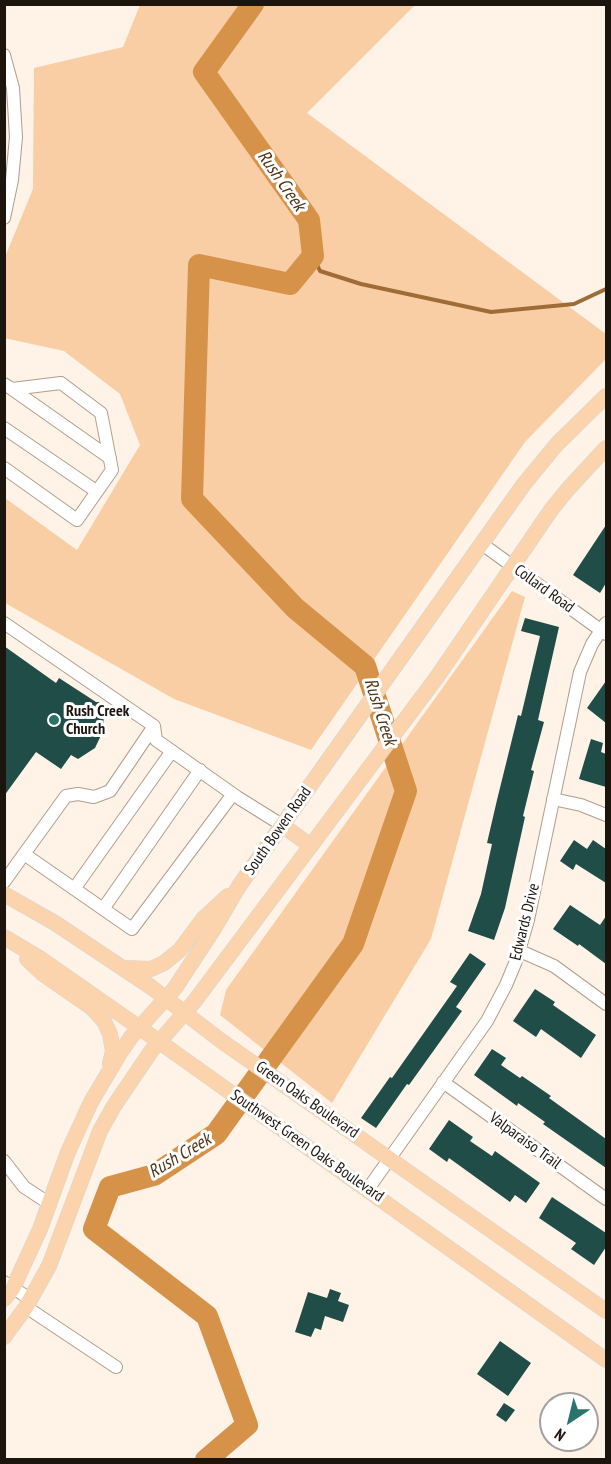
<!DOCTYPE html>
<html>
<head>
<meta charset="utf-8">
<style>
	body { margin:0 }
	#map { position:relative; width:611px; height:1464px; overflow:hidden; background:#fff2e6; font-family:"PT Sans Narrow",sans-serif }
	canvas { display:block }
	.frame { position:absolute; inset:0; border:6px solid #1c150e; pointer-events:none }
	.north { position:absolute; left:539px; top:1392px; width:60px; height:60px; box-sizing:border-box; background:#fff; border:2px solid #a4a19f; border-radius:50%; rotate:215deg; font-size:16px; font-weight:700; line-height:24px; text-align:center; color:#1c150e }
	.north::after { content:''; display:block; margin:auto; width:21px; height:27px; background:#2b736d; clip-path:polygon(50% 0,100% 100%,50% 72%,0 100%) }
</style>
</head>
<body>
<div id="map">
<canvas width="611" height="1464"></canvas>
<div class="frame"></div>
<div class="north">N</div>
</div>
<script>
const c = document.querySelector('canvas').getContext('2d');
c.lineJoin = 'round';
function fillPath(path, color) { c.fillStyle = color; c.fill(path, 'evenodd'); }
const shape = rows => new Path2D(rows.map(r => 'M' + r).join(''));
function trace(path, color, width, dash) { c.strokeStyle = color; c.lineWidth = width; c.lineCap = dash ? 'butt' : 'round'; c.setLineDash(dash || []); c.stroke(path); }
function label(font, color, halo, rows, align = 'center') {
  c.font = font + ' "PT Sans Narrow",sans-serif'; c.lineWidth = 6; c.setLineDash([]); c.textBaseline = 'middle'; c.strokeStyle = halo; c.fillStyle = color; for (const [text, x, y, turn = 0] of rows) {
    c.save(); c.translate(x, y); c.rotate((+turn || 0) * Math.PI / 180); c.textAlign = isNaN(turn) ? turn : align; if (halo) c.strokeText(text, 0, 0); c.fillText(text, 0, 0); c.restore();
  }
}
fillPath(shape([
	[140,5,415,5,307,113,606,334,606,359,525,442,311,750,174,699,5,603,5,498,77,550,140,445,120,394,64,351,4,338,5,257,33,189,34,68,123,47],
	[512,591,525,597,431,939,332,1103,220,1015,226,990]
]), '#f9cea5');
trace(shape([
	[313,256,320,271,361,284,491,312,574,304,606,289]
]), '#9f6c38', 4);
trace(shape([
	[206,1460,247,1425,207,1316,94,1229,110,1187,154,1175,216,1134,353,944,406,791,365,666,295,608,192,499,199,265,290,284,313,256,309,220,204,72,253,4]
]), '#d7924a', 22);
fillPath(shape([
	[606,525,606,583,600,593,573,575],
	[525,618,559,627,538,720,544,722,531,770,534,771,523,816,525,817,505,908,494,940,468,931,481,894,492,844,487,843,497,800,518,715,521,716,540,636,521,631],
	[4,646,56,683,59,678,96,702,99,702,103,712,104,729,95,748,78,759,71,755,61,769,36,752,4,796],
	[606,681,606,723,587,708],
	[591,739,603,743,601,752,606,754,606,787,579,779],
	[574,840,587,849,593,840,606,849,606,883,576,864,573,870,560,861],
	[570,905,600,925,606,916,606,964,579,944,578,946,553,929],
	[470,953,486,964,456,1007,462,1011,409,1085,407,1084,376,1128,361,1118,390,1077,392,1078,457,986,450,982],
	[535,989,555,1002,553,1005,596,1035,581,1058,541,1029,536,1037,513,1021],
	[492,1049,506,1058,501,1065,520,1078,522,1076,551,1096,549,1098,606,1139,606,1168,543,1124,545,1122,518,1103,517,1106,474,1075],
	[449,1120,473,1137,470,1141,492,1156,495,1151,540,1183,526,1203,515,1195,510,1202,449,1158,447,1162,429,1149],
	[552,1197,606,1233,606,1247,594,1265,571,1249,576,1243,539,1218],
	[330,1289,341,1293,338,1301,349,1305,343,1322,325,1316,321,1330,315,1328,311,1337,295,1332,308,1292,327,1298],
	[500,1341,531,1363,508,1396,477,1374],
	[504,1403,515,1410,506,1422,496,1415]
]), '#214d49');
const minor = shape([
	[4,55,13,88,16,137,12,180,4,218],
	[4,384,12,389,61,383,101,413,112,470,77,520,4,468],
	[12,389,110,458],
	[4,428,96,491],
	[482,544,606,634],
	[4,623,154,726,156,740,237,797,282,825],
	[553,799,581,805,606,815],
	[24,854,66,796,78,794,94,797,110,791,154,726],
	[4,882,24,854,132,929,233,794],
	[74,889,172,751],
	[103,909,200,770],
	[520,951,554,966,606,1004],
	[443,1082,606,1199],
	[4,1161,24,1187,50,1204],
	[368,1189,487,1021,506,985,516,961,528,920,580,672,592,644,606,623],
	[4,1282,30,1299],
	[26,1307,116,1367]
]);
const major = shape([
	[282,825,311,846],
	[4,894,55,923,151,987,220,1040,606,1311],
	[4,937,41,959,140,1028,606,1360],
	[27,959,43,974,92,1008,104,1021,110,1034,113,1051,110,1064],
	[124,968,151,969,164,963,180,950,203,919,228,896],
	[4,1299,13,1288,40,1229,68,1152,91,1102,120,1053,131,1037,175,988,215,927,239,886,524,484,557,444,606,396],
	[4,1337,26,1307,49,1266,100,1131,114,1106,152,1050,194,1002,437,677,551,510,568,489,606,448]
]);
trace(minor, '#b19d8b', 14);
trace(major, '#d6d5d4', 16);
trace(minor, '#fff', 12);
trace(major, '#fbd3ac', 15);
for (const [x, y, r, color] of [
	[54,720,6,"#2b736d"]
]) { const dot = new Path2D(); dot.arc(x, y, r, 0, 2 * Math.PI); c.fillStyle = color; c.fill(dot); trace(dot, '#fff', 2); }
label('16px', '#1c150e', '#fff', [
	["Collard Road",544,589,36],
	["South Bowen Road",278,831,-55],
	["Edwards Drive",525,922,-76],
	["Green Oaks Boulevard",307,1100,35],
	["Valparaiso Trail",525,1141,36],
	["Southwest Green Oaks Boulevard",307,1146,35]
]);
label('bold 16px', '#1c150e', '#fff', [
	["Rush Creek",66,711],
	["Church",66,729]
], 'left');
label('italic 18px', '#503315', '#fff', [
	["Rush Creek",281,181,55],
	["Rush Creek",380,712,72],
	["Rush Creek",180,1156,-31]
]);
</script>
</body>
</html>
